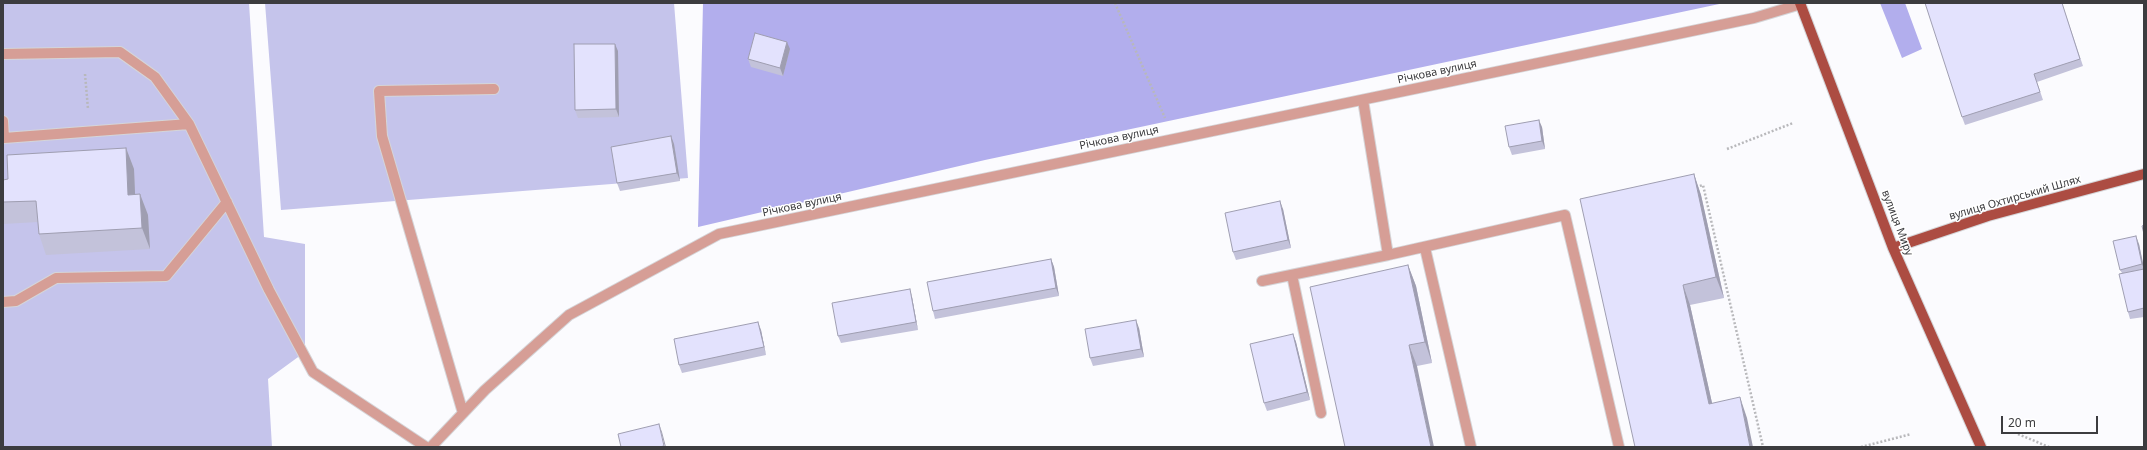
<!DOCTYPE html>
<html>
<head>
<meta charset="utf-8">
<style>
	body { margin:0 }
	#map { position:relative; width:2147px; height:450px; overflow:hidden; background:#fbfbfe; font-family:"Noto Sans",sans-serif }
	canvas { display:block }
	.frame { position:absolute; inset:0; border:4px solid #3c3c3f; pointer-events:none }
	.scale { position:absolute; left:2001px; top:416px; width:97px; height:18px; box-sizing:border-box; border:2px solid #3c3c3f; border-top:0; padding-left:5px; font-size:12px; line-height:14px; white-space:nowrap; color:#3c3c3f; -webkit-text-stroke:3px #fff; paint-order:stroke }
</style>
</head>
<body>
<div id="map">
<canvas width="2147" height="450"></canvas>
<div class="frame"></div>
<div class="scale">20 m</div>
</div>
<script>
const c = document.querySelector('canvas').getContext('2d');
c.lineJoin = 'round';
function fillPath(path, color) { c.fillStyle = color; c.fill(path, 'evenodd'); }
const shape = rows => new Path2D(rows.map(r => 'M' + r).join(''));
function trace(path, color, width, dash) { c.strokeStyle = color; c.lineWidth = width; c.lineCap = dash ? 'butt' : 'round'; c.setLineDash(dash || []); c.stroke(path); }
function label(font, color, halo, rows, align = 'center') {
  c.font = font + ' "Noto Sans",sans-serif'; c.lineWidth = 3; c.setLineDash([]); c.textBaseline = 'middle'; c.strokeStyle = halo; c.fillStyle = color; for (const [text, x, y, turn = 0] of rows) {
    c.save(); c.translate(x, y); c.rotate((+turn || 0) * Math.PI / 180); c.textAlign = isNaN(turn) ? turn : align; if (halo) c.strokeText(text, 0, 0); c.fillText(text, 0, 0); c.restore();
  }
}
fillPath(shape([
	[3,3,249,3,264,237,305,244,305,352,268,379,272,447,3,447],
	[265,3,674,3,688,178,281,210]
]), '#c5c4eb');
fillPath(shape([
	[703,3,1724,3,985,160,698,227],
	[1880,3,1905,3,1922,49,1902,58]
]), '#b2aeed');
const minor = shape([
	[3,54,120,52,155,77,189,124,269,290,313,372,426,447],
	[1363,100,1388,255,1565,215,1619,447],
	[3,121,4,138,189,124],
	[1425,248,1471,447],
	[1292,275,1321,413],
	[1262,281,1388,255],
	[3,302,16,301,56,278,166,276,227,202],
	[463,413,382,136,379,91,494,89],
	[431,447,485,390,569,315,719,234,1754,18,1801,4]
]);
const major = shape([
	[1800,3,1893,248,1981,447],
	[1893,248,1988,216,2144,174]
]);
trace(minor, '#d5d5d8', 12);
trace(major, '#d5d5d8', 12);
trace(shape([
	[1115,3,1165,118],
	[85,74,88,109],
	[1727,149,1793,123],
	[1696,187,1703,185,1763,447],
	[2018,434,2049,447],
	[1861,447,1911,434]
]), '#b8b8bb', 2.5, [2, 2]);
trace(minor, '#d69e96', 10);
trace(major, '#ac4c42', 10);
fillPath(shape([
	[2062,3,2083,66,2037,82,2043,100,1965,125,1962,117],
	[790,49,783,76,751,67,748,59],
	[618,51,619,117,578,118,575,110],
	[1542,127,1545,149,1512,155,1509,147],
	[671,136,674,144,680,181,620,191,617,183],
	[126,148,134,169,135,194,140,194,148,215,150,249,46,255,39,234,38,222,3,224,3,180,8,179],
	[1694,174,1701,195,1724,298,1690,305,1712,403,1747,418,1635,447],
	[1283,209,1291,248,1236,260,1233,252],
	[2139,244,2144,267,2144,317,2130,319,2128,312,2122,273,2120,270],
	[1051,259,1054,267,1059,296,935,319,933,311],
	[1408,265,1416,286,1432,363,1417,366,1345,447],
	[912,297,918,330,841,343,838,336],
	[1139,328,1144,357,1093,366,1090,358],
	[761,330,766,355,682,373,679,365],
	[1293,334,1296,342,1310,400,1267,411,1264,403]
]), '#c3c2da');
fillPath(shape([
	[787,42,790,49,783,76,780,68],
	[615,44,618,51,619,117,616,109],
	[1539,120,1542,127,1545,149,1542,141],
	[671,136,674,144,680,181,677,173],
	[126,148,134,169,136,216,128,195],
	[1694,174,1701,195,1724,298,1716,277],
	[140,194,148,215,150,249,142,228],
	[1280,201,1283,209,1291,248,1288,240],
	[2136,236,2139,244,2144,269,2142,264],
	[1051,259,1054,267,1059,296,1056,288],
	[1408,265,1416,286,1432,363,1425,342],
	[1683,285,1690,305,1717,425,1709,404],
	[910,289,912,297,918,330,916,322],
	[1136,320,1139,328,1144,357,1141,349],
	[758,322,761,330,766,355,764,347],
	[1293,334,1296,342,1310,400,1307,392],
	[1409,345,1417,366,1434,447,1431,447],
	[1740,397,1747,418,1753,447,1750,447],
	[659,424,662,432,666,447,665,447]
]), '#9f9eb1');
const building = shape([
	[1925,3,2062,3,2080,59,2034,74,2040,92,1962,117,1925,3],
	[755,33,787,42,780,68,748,59,755,33],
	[574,44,615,44,616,109,575,110,574,44],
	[1539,120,1542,141,1509,147,1505,126,1539,120],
	[671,136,677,173,617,183,611,147,671,136],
	[126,148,128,195,140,194,142,228,39,234,36,201,3,202,3,180,8,179,7,155,126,148],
	[1694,174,1716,277,1683,285,1709,404,1740,397,1750,447,1635,447,1580,199,1694,174],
	[1280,201,1288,240,1233,252,1225,213,1280,201],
	[2144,225,2144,234,2142,226,2144,225],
	[2136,236,2142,264,2120,270,2113,241,2136,236],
	[1051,259,1056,288,933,311,927,282,1051,259],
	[1408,265,1425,342,1409,345,1431,447,1345,447,1310,287,1408,265],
	[2144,269,2144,308,2128,312,2119,274,2144,269],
	[910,289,916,322,838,336,832,303,910,289],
	[1136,320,1141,349,1090,358,1085,329,1136,320],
	[758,322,764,347,679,365,674,339,758,322],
	[1293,334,1307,392,1264,403,1250,344,1293,334],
	[659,424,664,446,659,447,621,447,618,434,659,424]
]);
fillPath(building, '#e3e2fd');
trace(building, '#9f9eb1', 1);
label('11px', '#3c3c3f', '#fff', [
	["Річкова вулиця",1437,72,-12],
	["Річкова вулиця",1119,138,-12],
	["вулиця Охтирський Шлях",2015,198,-16],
	["Річкова вулиця",802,205,-12],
	["вулиця Миру",1897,223,69]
]);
</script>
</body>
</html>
